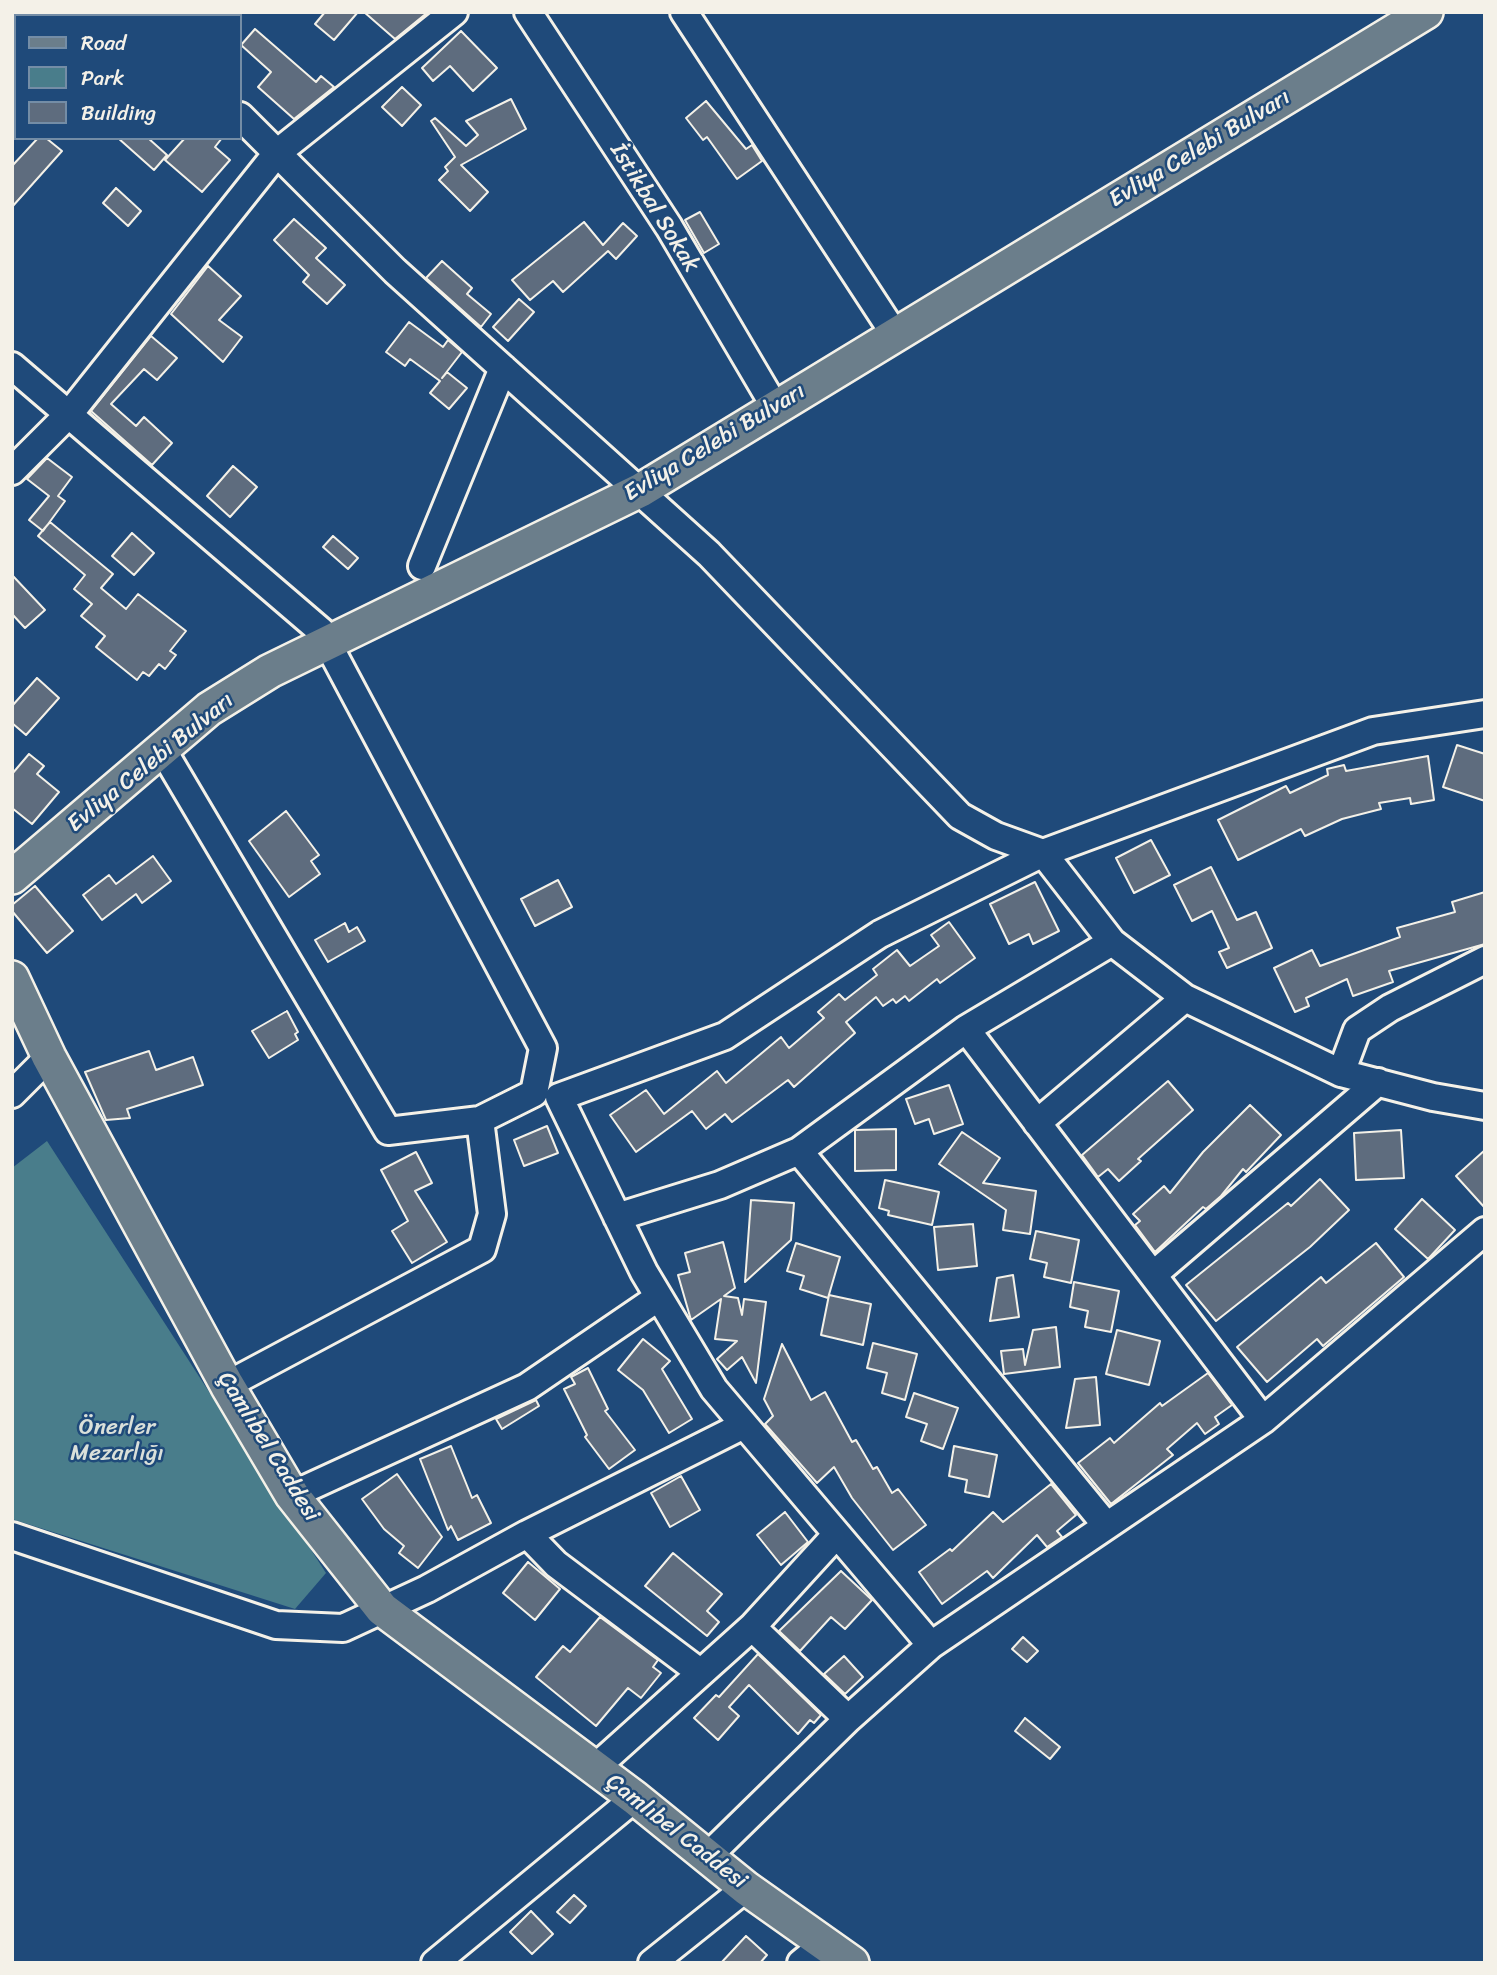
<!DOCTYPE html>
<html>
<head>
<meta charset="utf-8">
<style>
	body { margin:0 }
	#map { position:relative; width:1497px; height:1975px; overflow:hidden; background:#1f4a7a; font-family:Sriracha,sans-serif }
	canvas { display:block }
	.frame { position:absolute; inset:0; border:14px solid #f4f1e8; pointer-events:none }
	.legend { position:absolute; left:14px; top:14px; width:228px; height:126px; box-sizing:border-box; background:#1f4a7a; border:2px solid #748da6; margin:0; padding:9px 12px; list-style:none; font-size:21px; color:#f4f1e8 }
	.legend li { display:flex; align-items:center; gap:14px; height:35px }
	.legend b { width:35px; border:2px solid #748da6 }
</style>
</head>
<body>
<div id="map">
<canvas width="1497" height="1975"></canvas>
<div class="frame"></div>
<ul class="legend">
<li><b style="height:9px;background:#6b7e8b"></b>Road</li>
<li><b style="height:19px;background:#497d8b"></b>Park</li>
<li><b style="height:19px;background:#5e6c7e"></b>Building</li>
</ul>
</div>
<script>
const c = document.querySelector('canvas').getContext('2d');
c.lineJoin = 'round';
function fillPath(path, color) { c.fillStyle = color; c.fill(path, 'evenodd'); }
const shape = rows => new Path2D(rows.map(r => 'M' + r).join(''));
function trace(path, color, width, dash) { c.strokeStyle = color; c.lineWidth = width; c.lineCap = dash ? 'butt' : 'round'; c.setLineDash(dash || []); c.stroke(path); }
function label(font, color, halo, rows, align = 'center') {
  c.font = font + ' Sriracha,sans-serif'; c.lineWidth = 5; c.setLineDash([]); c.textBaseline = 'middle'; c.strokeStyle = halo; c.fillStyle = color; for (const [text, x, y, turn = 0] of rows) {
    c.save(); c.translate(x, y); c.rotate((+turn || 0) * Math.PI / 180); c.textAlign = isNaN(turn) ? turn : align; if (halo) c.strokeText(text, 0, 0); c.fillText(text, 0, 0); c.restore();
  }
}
fillPath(shape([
	[47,1141,326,1573,295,1609,12,1519,12,1168]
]), '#497d8b');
const building = shape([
	[325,12,358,12,334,40,315,24,325,12],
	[364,12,428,12,395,39,364,12],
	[255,29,316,82,321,76,334,87,294,119,258,87,271,72,241,45,255,29],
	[461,31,497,68,473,91,450,66,433,81,422,68,461,31],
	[402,87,421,105,402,126,382,107,402,87],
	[511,99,526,129,461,165,488,192,470,211,439,180,448,171,445,167,455,157,431,121,435,118,466,146,478,135,466,121,511,99],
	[706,101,746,149,752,145,762,161,737,179,707,137,703,140,686,118,706,101],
	[38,138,46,138,62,151,12,207,12,166,38,138],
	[118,138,148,138,167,155,154,170,118,138],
	[185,138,222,138,215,147,230,160,202,192,165,160,185,138],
	[116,188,141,211,128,226,103,203,116,188],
	[700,212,719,244,704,253,685,220,700,212],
	[294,219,326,248,316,258,345,285,327,304,303,282,309,275,274,240,294,219],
	[584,222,603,245,623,223,637,236,616,259,608,251,563,292,553,281,530,300,512,280,584,222],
	[442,261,472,288,467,294,491,314,481,327,426,278,442,261],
	[208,266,241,296,219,320,242,337,223,362,171,314,208,266],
	[519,299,534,312,508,341,493,327,519,299],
	[409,322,443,347,448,340,462,352,442,378,447,372,467,388,449,409,430,393,440,381,410,359,405,366,386,352,409,322],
	[151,336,177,358,157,380,144,369,111,404,136,426,144,417,172,443,152,465,91,411,151,336],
	[47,458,72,477,58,496,65,501,43,531,29,520,49,496,27,479,47,458],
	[233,466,257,487,230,517,207,496,233,466],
	[50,522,113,574,101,588,126,609,138,594,186,631,170,651,176,655,165,669,159,664,149,676,143,672,137,680,96,647,105,636,81,616,92,604,74,589,85,575,38,536,50,522],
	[132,533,154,553,134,575,112,556,132,533],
	[333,536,358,558,348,569,323,547,333,536],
	[12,575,45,610,25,628,12,614,12,575],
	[37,678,59,698,26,735,12,723,12,706,37,678],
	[1457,745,1485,754,1485,801,1443,787,1457,745],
	[29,754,44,766,37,774,59,792,32,824,12,808,12,774,29,754],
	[1428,756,1434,800,1411,804,1410,798,1379,803,1381,809,1342,819,1305,836,1301,829,1238,860,1218,820,1286,786,1290,793,1328,775,1327,769,1344,765,1346,771,1428,756],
	[286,811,319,855,311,861,320,874,289,897,249,841,286,811],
	[1151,840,1170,875,1134,893,1116,858,1151,840],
	[153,856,171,881,142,903,136,894,102,920,83,895,109,875,116,884,153,856],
	[1211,867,1237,920,1256,912,1272,948,1227,968,1219,952,1229,948,1212,911,1192,921,1174,885,1211,867],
	[558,880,572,907,535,926,521,899,558,880],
	[1035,882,1059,931,1033,944,1029,934,1009,944,990,904,1035,882],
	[35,886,73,931,47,953,12,911,12,905,35,886],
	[1485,892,1485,944,1389,971,1393,982,1353,996,1347,979,1306,998,1309,1006,1295,1012,1274,968,1312,950,1320,966,1400,937,1397,928,1455,912,1452,902,1485,892],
	[949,922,975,958,940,983,937,979,909,1001,905,996,896,1003,893,999,883,1006,876,997,846,1022,855,1033,794,1087,788,1080,732,1122,725,1114,706,1129,692,1111,636,1152,610,1115,646,1090,664,1114,717,1071,726,1083,781,1037,789,1048,824,1018,818,1012,839,994,845,1000,877,975,873,969,897,950,910,966,939,946,931,935,949,922],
	[345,923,349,932,357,927,365,941,328,962,315,940,345,923],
	[287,1011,298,1032,295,1034,298,1040,269,1058,252,1031,287,1011],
	[149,1051,156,1070,193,1057,203,1085,127,1109,130,1118,106,1120,85,1072,149,1051],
	[1168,1081,1193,1110,1138,1159,1141,1161,1119,1181,1108,1169,1098,1177,1082,1155,1168,1081],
	[949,1085,963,1124,934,1134,929,1119,915,1124,906,1099,949,1085],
	[1250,1105,1281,1135,1246,1172,1243,1169,1221,1196,1206,1209,1203,1207,1155,1252,1135,1225,1140,1221,1133,1214,1164,1186,1170,1193,1203,1152,1250,1105],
	[547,1126,558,1153,524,1166,514,1140,547,1126],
	[896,1129,896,1170,855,1171,855,1130,896,1129],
	[1401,1130,1404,1178,1356,1180,1354,1133,1401,1130],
	[962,1132,1000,1158,983,1183,1036,1191,1030,1234,1003,1230,1006,1210,939,1164,962,1132],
	[1485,1150,1485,1208,1456,1176,1485,1150],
	[416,1152,432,1183,415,1191,447,1242,412,1263,392,1231,408,1221,381,1170,416,1152],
	[1320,1179,1349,1210,1310,1247,1216,1321,1186,1285,1288,1203,1291,1206,1320,1179],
	[885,1180,939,1192,932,1225,888,1215,889,1211,879,1208,885,1180],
	[1422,1199,1455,1230,1428,1259,1395,1229,1422,1199],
	[751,1200,794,1203,791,1240,745,1282,751,1200],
	[973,1224,977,1266,938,1270,934,1227,973,1224],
	[1036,1231,1079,1240,1071,1283,1044,1277,1047,1263,1030,1259,1036,1231],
	[723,1242,735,1288,724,1296,738,1298,742,1315,744,1299,766,1302,756,1383,742,1357,727,1370,717,1359,737,1341,715,1339,721,1299,691,1320,678,1275,690,1272,685,1253,723,1242],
	[796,1243,840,1257,828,1298,800,1289,804,1276,787,1271,796,1243],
	[1376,1243,1404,1277,1323,1346,1317,1339,1267,1382,1237,1347,1321,1277,1326,1283,1376,1243],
	[1013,1275,1019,1317,990,1321,997,1278,1013,1275],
	[1074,1282,1119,1291,1111,1332,1085,1327,1088,1311,1070,1307,1074,1282],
	[829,1295,871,1304,863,1345,821,1335,829,1295],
	[1056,1327,1060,1367,1004,1374,1001,1351,1023,1349,1025,1365,1033,1330,1056,1327],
	[1117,1330,1160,1341,1149,1385,1106,1374,1117,1330],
	[643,1339,670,1361,662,1369,692,1419,669,1433,643,1390,618,1370,643,1339],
	[873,1343,917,1354,905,1400,882,1393,887,1373,867,1368,873,1343],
	[782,1344,811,1400,825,1392,852,1442,856,1440,873,1469,877,1467,892,1493,898,1489,926,1525,893,1550,852,1498,834,1467,817,1483,765,1424,773,1416,764,1399,782,1344],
	[588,1368,608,1409,605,1411,635,1450,609,1469,585,1437,587,1435,564,1389,575,1384,571,1377,588,1368],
	[1208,1373,1232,1405,1215,1417,1219,1424,1205,1434,1197,1423,1167,1449,1173,1455,1111,1504,1078,1463,1110,1438,1114,1443,1160,1403,1162,1406,1208,1373],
	[1096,1377,1100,1425,1066,1428,1075,1379,1096,1377],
	[914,1393,958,1408,943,1449,921,1441,927,1424,906,1417,914,1393],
	[536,1400,539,1406,502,1429,496,1419,536,1400],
	[451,1446,472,1498,477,1495,491,1523,458,1540,451,1526,448,1530,420,1459,451,1446],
	[954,1446,997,1455,989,1497,965,1492,967,1480,949,1476,954,1446],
	[397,1474,442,1537,418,1568,399,1553,404,1546,384,1529,362,1499,397,1474],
	[681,1476,700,1510,670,1527,651,1493,681,1476],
	[1051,1484,1076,1515,1057,1531,1062,1537,1047,1547,1037,1535,993,1578,987,1571,942,1604,919,1572,950,1549,952,1551,993,1512,1003,1522,1051,1484],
	[785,1512,808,1542,781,1565,757,1535,785,1512],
	[673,1553,722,1594,707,1611,719,1622,707,1636,645,1586,673,1553],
	[528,1562,560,1589,535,1620,503,1593,528,1562],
	[841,1571,872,1600,845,1629,831,1617,800,1651,779,1631,841,1571],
	[600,1617,658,1660,653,1667,661,1673,641,1698,628,1688,596,1726,536,1677,563,1646,570,1652,600,1617],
	[1023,1637,1038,1651,1027,1662,1012,1649,1023,1637],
	[758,1654,821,1715,814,1723,810,1720,798,1734,749,1685,729,1707,739,1716,718,1740,694,1718,716,1695,719,1697,758,1654],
	[844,1656,863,1677,845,1694,824,1674,844,1656],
	[1025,1718,1060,1747,1050,1759,1015,1731,1025,1718],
	[574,1895,586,1906,570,1923,557,1912,574,1895],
	[531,1911,553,1934,532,1954,510,1932,531,1911],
	[746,1936,767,1955,760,1963,721,1963,746,1936]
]);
fillPath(building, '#5e6c7e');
trace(building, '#f4f1e8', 2);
const minor = shape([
	[135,12,139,16],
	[528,12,669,227,775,407],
	[684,12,888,324],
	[240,116,395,271,709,554,960,816,996,836,1043,853,1112,942,1185,998,1341,1073,1433,1097,1485,1106],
	[12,366,321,631,543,1048,534,1093,480,1120,388,1131,162,749],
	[12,471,70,413,277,153,454,12],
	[422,566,503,368],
	[966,1029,1263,1420],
	[1341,1073,1357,1030,1390,1008,1485,960],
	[12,1094,49,1057],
	[1037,1123,1185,998],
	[799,1151,1106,1525],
	[617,1217,720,1185,799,1151,966,1029,1112,942],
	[1153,1275,1378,1082],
	[227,1385,482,1249,492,1214,480,1120],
	[292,1495,527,1387,659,1297],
	[527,1534,556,1564,701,1673],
	[12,1536,276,1625,343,1628,427,1589,527,1534,744,1425],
	[752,1627,837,1534],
	[931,1645,714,1389,644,1272,559,1097,725,1036,880,934,1043,853,1373,731,1485,714],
	[595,1768,752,1627,848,1719],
	[707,1857,848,1719,931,1645,1263,1420,1485,1231],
	[435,1963,635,1798],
	[652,1963,746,1888],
	[801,1963,823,1945]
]);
const major = shape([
	[12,877,209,709,270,671,641,490,1426,12],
	[12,978,49,1057,227,1385,292,1495,382,1609,635,1798,746,1888,852,1963]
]);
trace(minor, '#f4f1e8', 32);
trace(major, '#f4f1e8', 38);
trace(minor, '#1f4a7a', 26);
trace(major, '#6b7e8b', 33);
label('23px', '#f4f1e8', '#1f4a7a', [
	["Evliya Celebi Bulvarı",1200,149,-31],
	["İstikbal Sokak",654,208,58],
	["Evliya Celebi Bulvarı",715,443,-31],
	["Evliya Celebi Bulvarı",151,763,-39],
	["Çamlıbel Caddesi",268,1447,58],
	["Çamlıbel Caddesi",676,1832,38]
]);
label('23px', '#dae0da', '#1f4a7a', [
	["Önerler",117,1428],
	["Mezarlığı",117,1454]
]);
</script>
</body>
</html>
